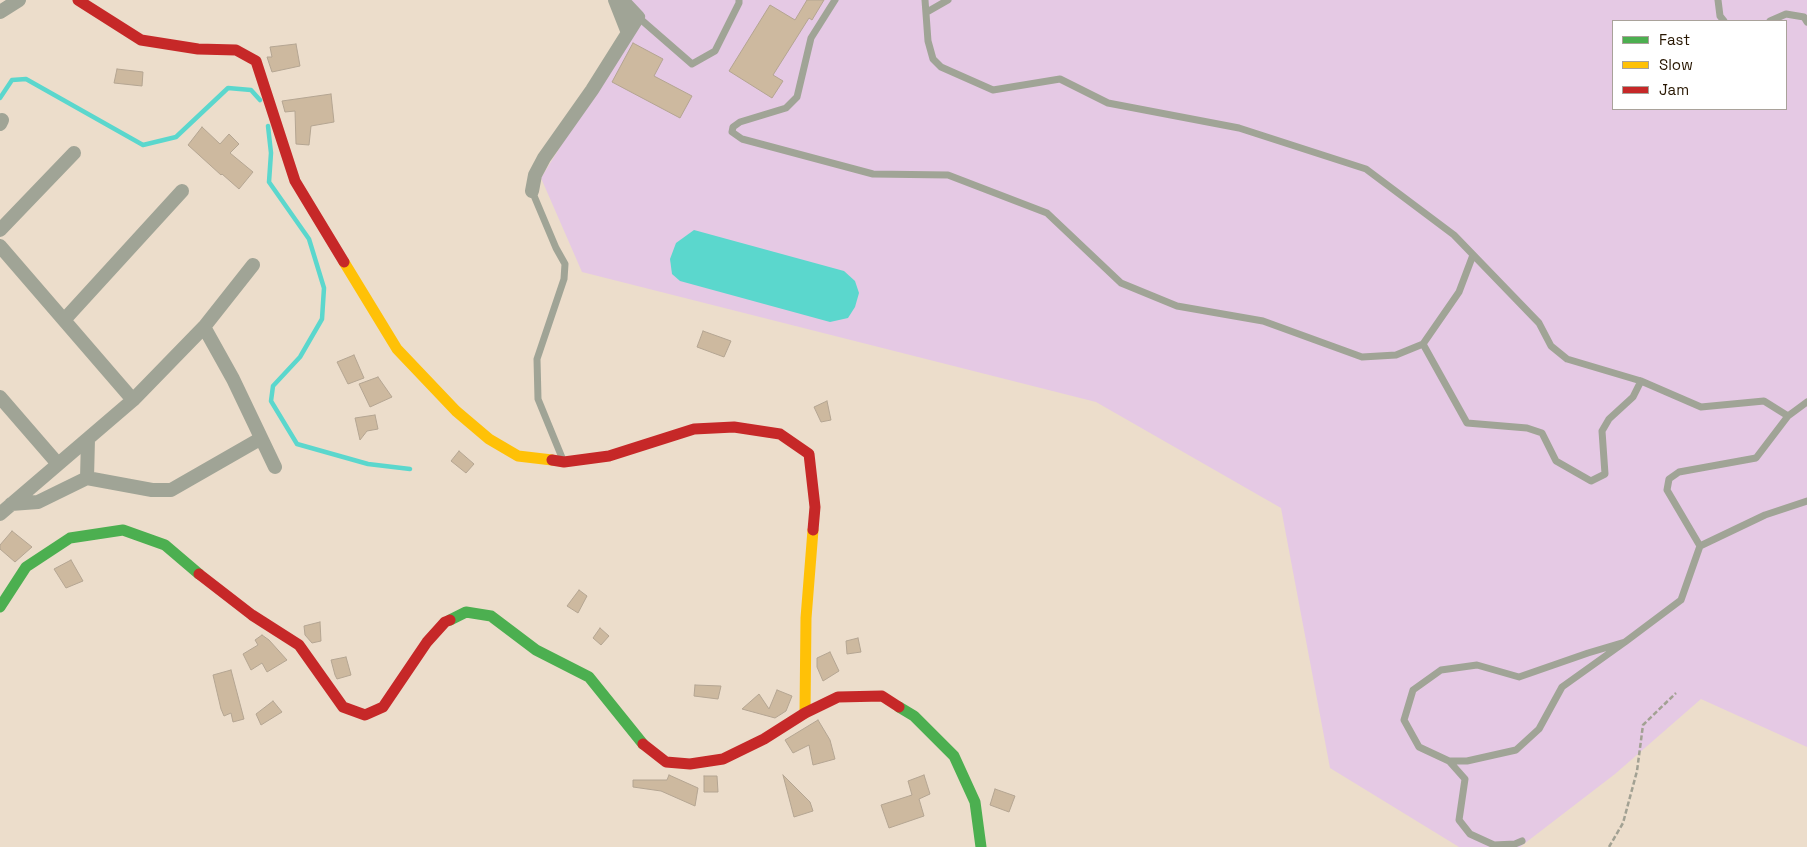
<!DOCTYPE html>
<html>
<head>
<meta charset="utf-8">
<style>
	body { margin:0 }
	#map { position:relative; width:1807px; height:847px; overflow:hidden; background:#ecddcb; font-family:"Space Grotesk",sans-serif }
	canvas { display:block }
	.legend { position:absolute; left:1612px; top:20px; width:175px; height:90px; box-sizing:border-box; background:#fff; border:1px solid #a9a29a; margin:0; padding:6px 9px; list-style:none; font-size:15px; color:#281702 }
	.legend li { display:flex; align-items:center; gap:10px; height:25px }
	.legend b { width:25px; border:1px solid #a9a29a }
</style>
</head>
<body>
<div id="map">
<canvas width="1807" height="847"></canvas>
<ul class="legend">
<li><b style="height:6px;background:#4caf50"></b>Fast</li>
<li><b style="height:6px;background:#ffc107"></b>Slow</li>
<li><b style="height:6px;background:#c62828"></b>Jam</li>
</ul>
</div>
<script>
const c = document.querySelector('canvas').getContext('2d');
c.lineJoin = 'round';
function fillPath(path, color) { c.fillStyle = color; c.fill(path, 'evenodd'); }
const shape = rows => new Path2D(rows.map(r => 'M' + r).join(''));
function trace(path, color, width, dash) { c.strokeStyle = color; c.lineWidth = width; c.lineCap = dash ? 'butt' : 'round'; c.setLineDash(dash || []); c.stroke(path); }
fillPath(shape([
	[624,0,1807,0,1807,747,1701,699,1615,774,1520,847,1459,847,1330,768,1281,508,1096,402,582,272,541,178,640,17],
	[1613,21,1786,21,1786,109,1613,109]
]), '#e5c9e4');
fillPath(shape([
	[694,230,844,271,855,281,859,293,855,307,848,318,830,322,680,281,672,274,670,259,676,243]
]), '#5bd7cd');
trace(shape([
	[0,98,12,80,26,79,143,145,176,137,228,88,251,90,260,100],
	[268,126,271,153,269,182,309,239,324,288,322,319,300,357,273,386,271,401,297,444,368,464,410,469]
]), '#5bd7cd', 4.5);
const building = shape([
	[807,0,824,0,812,20,809,18,773,75,783,81,772,98,729,71,770,5,795,20,807,0],
	[633,43,663,59,654,76,692,96,680,118,612,82,633,43],
	[296,44,300,66,272,72,267,57,272,57,270,47,296,44],
	[117,69,143,72,142,86,114,83,117,69],
	[331,94,334,122,311,126,309,145,296,144,295,111,285,112,282,101,331,94],
	[202,127,220,144,229,134,239,144,230,153,253,172,239,189,222,174,221,175,188,145,202,127],
	[703,331,731,341,724,357,697,347,703,331],
	[354,355,364,378,348,384,337,362,354,355],
	[378,377,392,397,370,407,359,384,378,377],
	[827,401,831,420,821,422,814,407,827,401],
	[375,415,378,429,367,431,360,440,355,418,375,415],
	[459,451,474,464,466,473,451,461,459,451],
	[12,531,32,547,15,562,0,549,0,545,12,531],
	[71,560,83,581,66,588,54,569,71,560],
	[579,590,587,596,578,613,567,606,579,590],
	[320,622,321,641,312,643,305,635,304,626,320,622],
	[600,628,609,636,601,645,593,638,600,628],
	[262,635,269,640,287,660,267,672,262,663,251,670,243,654,258,645,255,640,262,635],
	[858,638,861,652,847,654,846,641,858,638],
	[830,652,839,671,823,681,817,667,817,658,830,652],
	[346,657,351,675,337,679,335,675,331,660,346,657],
	[231,670,244,719,233,722,231,713,224,716,221,709,213,675,231,670],
	[695,685,721,686,718,699,694,696,695,685],
	[777,690,792,696,786,711,775,718,742,709,759,694,769,709,777,690],
	[273,701,282,712,261,725,256,714,273,701],
	[818,720,830,740,835,759,813,765,809,745,793,753,785,740,818,720],
	[669,775,698,788,695,806,661,791,633,787,633,780,667,780,669,775],
	[783,775,810,802,813,811,794,817,783,775],
	[924,775,930,794,919,799,924,816,889,828,881,805,912,795,908,781,924,775],
	[704,776,717,776,718,792,704,792,704,776],
	[995,789,1015,796,1009,812,990,805,995,789]
]);
fillPath(building, '#cdb99f');
trace(building, '#b4a592', 1);
trace(shape([
	[1609,847,1623,823,1637,771,1643,725,1676,693]
]), '#a2a193', 2.5, [5, 2.5]);
trace(shape([
	[835,0,811,38,797,97,786,108,740,122,733,127,732,132,742,139,873,174,948,175,1047,213,1121,283,1177,306,1263,321,1362,357,1396,355,1423,344],
	[925,0,928,41,933,59,941,67,993,90,1060,79,1108,103,1239,128,1366,169,1454,235,1539,323,1551,346,1567,359,1641,381,1701,407,1764,401,1788,416,1807,402],
	[1718,0,1720,16,1724,21],
	[927,12,948,0],
	[638,17,692,64,715,51,739,3,739,0],
	[1770,21,1786,14,1804,17,1807,22],
	[532,191,556,248,565,264,564,279,537,359,538,399,563,460],
	[1473,255,1459,292,1423,344,1467,423,1527,428,1542,433,1556,461,1591,481,1605,474,1602,431,1609,419,1633,397,1641,381],
	[1700,546,1765,515,1807,501],
	[1625,642,1588,653,1519,677,1477,665,1441,670,1413,690,1404,720,1419,747,1449,761,1467,761,1516,750,1539,729,1562,687,1625,642,1681,600,1700,546,1667,490,1669,479,1679,472,1756,458,1788,416],
	[1449,761,1465,779,1459,820,1470,834,1494,845,1515,844,1522,841]
]), '#a0a496', 7);
trace(shape([
	[615,0,628,33],
	[0,12,19,0],
	[0,124,2,120],
	[532,191,535,175,544,158,592,90,638,17,622,0],
	[0,230,74,153],
	[0,246,133,400],
	[65,319,182,191],
	[204,327,233,379,275,467],
	[0,397,58,464],
	[87,478,88,439],
	[11,504,38,502,87,478,152,490,171,490,260,439],
	[0,514,133,400,204,327,253,265]
]), '#a0a496', 14);
trace(shape([
	[0,607,26,567,70,538,123,530,165,545,199,574],
	[450,620,466,612,491,616,536,650,589,677,643,744],
	[899,707,914,716,954,756,975,802,981,847]
]), '#4caf50', 11);
trace(shape([
	[344,262,397,349,456,411,489,439,518,456,552,460],
	[805,713,806,618,813,530]
]), '#ffc107', 11);
trace(shape([
	[78,0,141,40,198,49,236,50,256,61,295,181,344,262],
	[552,460,564,462,609,456,694,429,734,427,780,434,809,454,815,507,813,530],
	[199,574,252,615,299,645,343,707,365,715,383,707,427,642,445,622,450,620],
	[643,744,666,762,690,764,723,759,764,739,805,713,838,697,882,696,899,707]
]), '#c62828', 11);
</script>
</body>
</html>
